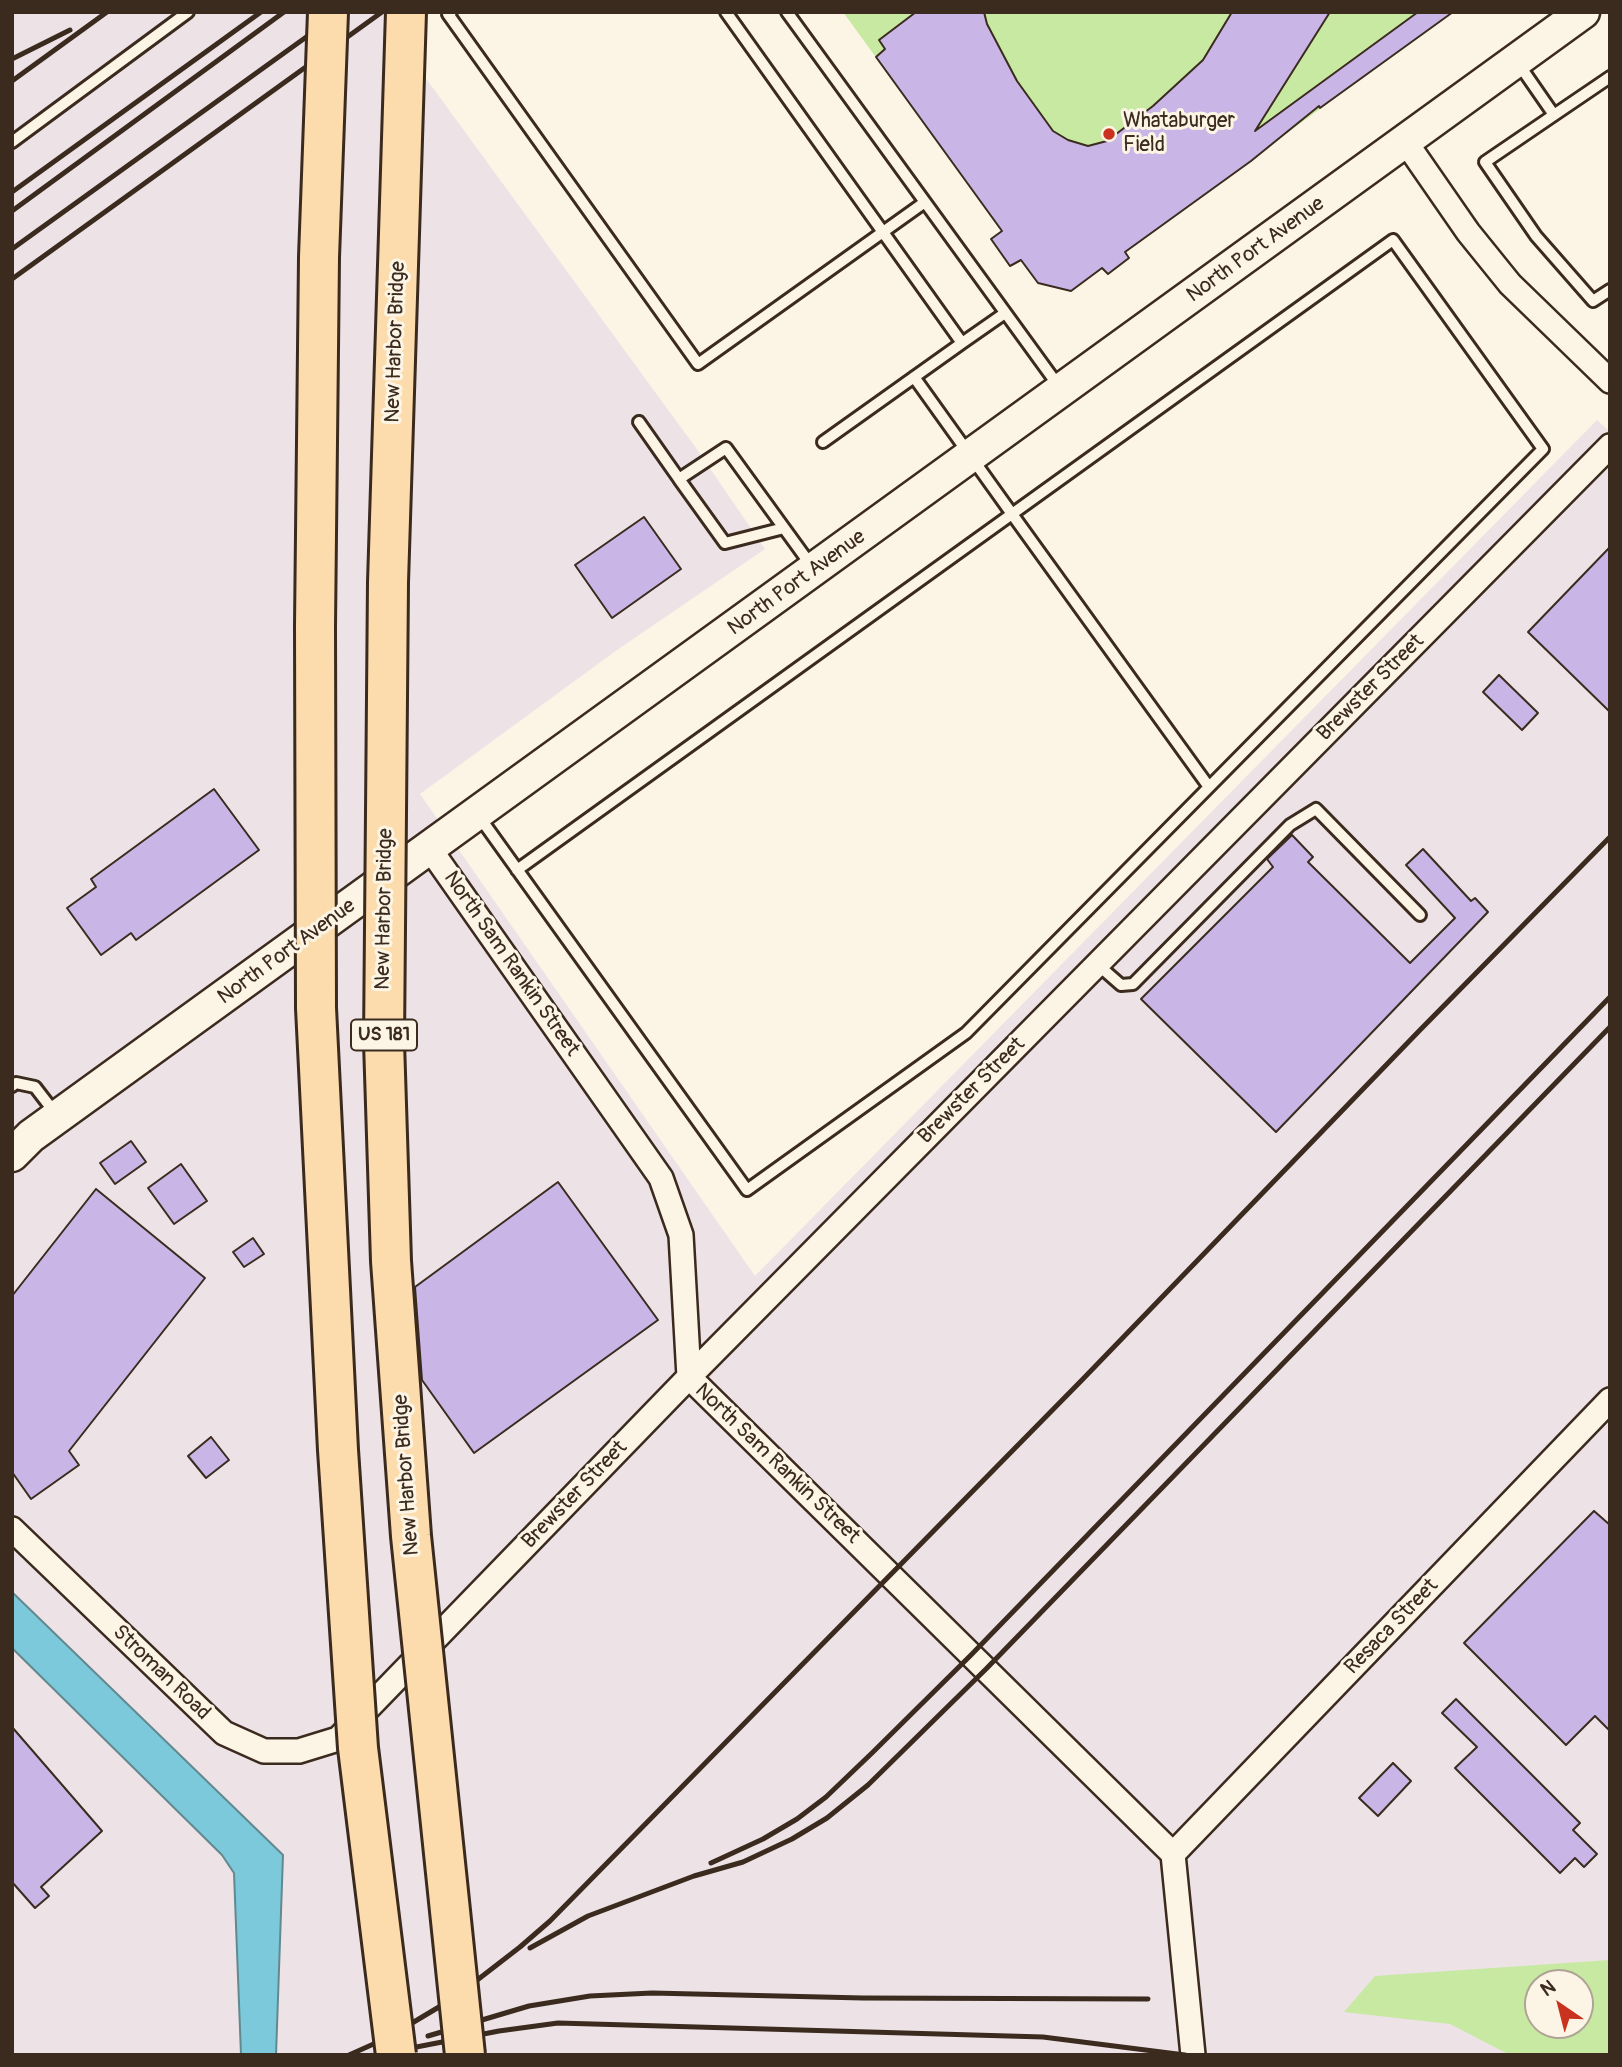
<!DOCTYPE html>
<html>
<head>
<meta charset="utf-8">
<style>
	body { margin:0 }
	#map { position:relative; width:1622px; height:2067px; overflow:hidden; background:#fcf5e5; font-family:Pangolin,sans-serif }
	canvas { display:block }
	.frame { position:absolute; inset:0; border:14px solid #3b2a1e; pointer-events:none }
	.north { position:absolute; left:1524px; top:1969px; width:70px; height:70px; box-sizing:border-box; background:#fcf5e5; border:2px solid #afa495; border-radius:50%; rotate:325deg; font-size:19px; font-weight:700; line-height:28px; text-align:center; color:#3b2a1e }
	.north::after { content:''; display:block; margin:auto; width:24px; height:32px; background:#c8321e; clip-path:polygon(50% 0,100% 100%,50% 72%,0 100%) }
</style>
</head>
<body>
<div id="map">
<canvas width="1622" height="2067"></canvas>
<div class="frame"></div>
<div class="north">N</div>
</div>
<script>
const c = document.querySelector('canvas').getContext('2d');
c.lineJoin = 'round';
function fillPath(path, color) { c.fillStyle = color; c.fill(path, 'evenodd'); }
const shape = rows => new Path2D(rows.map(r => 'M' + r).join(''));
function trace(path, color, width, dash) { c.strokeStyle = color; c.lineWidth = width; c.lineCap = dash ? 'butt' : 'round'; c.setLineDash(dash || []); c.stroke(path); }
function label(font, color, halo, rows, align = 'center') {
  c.font = font + ' Pangolin,sans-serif'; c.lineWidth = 6; c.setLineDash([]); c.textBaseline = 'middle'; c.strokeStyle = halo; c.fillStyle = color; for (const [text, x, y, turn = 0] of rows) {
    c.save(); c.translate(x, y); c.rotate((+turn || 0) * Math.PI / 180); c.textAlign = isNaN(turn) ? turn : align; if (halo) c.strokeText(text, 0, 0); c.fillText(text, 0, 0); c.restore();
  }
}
fillPath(shape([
	[12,12,420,12,392,32,696,448,765,549,617,650,420,794,755,1276,1597,420,1610,432,1610,2055,12,2055],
	[1538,1983,1580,1983,1580,2025,1538,2025]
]), '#ede2e6');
fillPath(shape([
	[843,12,1453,12,1125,251,1129,258,1108,274,1102,268,1071,291,1038,283,1021,260,1010,266,991,239,1002,231],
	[1610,1960,1610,2055,1510,2055,1450,2024,1344,2012,1375,1976],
	[1538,1983,1580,1983,1580,2025,1538,2025]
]), '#c8e9a2');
const water = shape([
	[12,1592,283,1855,276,2055,241,2055,234,1873,222,1855,12,1648,12,1592]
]);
fillPath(water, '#7cc9db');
trace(water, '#62898f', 2);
const building = shape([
	[916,12,984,12,987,24,1017,81,1053,131,1068,140,1088,146,1107,141,1153,106,1203,60,1232,12,1330,12,1255,131,1418,12,1453,12,1320,108,1319,106,1251,161,1125,252,1129,258,1108,274,1102,268,1071,291,1038,283,1021,260,1010,266,991,239,1002,231,876,57,885,49,879,40,916,12],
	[644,517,681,569,612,618,575,565,644,517],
	[1610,547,1610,712,1528,632,1610,547],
	[1499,675,1538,713,1522,730,1483,692,1499,675],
	[214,789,259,850,136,940,131,933,101,955,67,908,96,887,91,879,214,789],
	[1292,835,1313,857,1308,862,1410,963,1455,918,1406,865,1423,849,1471,901,1475,898,1488,912,1276,1132,1141,999,1273,867,1267,859,1292,835],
	[131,1141,146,1162,115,1184,100,1163,131,1141],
	[181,1164,207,1201,174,1224,148,1188,181,1164],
	[558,1182,658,1320,474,1453,422,1380,415,1287,558,1182],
	[96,1189,205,1278,69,1451,79,1465,31,1499,12,1472,12,1296,96,1189],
	[253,1238,264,1254,244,1267,233,1252,253,1238],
	[211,1437,229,1460,206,1478,188,1456,211,1437],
	[1594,1511,1610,1525,1610,1731,1595,1716,1566,1745,1464,1643,1594,1511],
	[1456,1699,1580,1823,1573,1830,1597,1854,1584,1867,1575,1858,1560,1873,1455,1768,1477,1747,1442,1713,1456,1699],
	[12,1727,102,1831,41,1887,49,1896,35,1908,12,1882,12,1727],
	[1393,1763,1411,1781,1378,1816,1359,1798,1393,1763]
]);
fillPath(building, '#c9b6e7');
trace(building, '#3b2a1e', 2);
const service = shape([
	[451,12,448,14,698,364,925,202],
	[726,12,962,343,823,442],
	[787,12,1060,388],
	[1518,63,1554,115,1485,162,1536,236,1593,301,1610,290],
	[1554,115,1610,77],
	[12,142,188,12],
	[962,343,1005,313],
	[639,422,679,479],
	[784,528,725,543,679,479,726,448,813,568],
	[478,815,747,1190,966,1033,1543,449,1393,240,1012,514,914,377],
	[517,870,1012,514,1209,787],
	[1097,964,1121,985,1133,984,1290,825,1316,809,1420,915],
	[12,1086,16,1083,35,1087,55,1113]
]);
const minor = shape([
	[1405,141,1468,232,1510,284,1610,381],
	[430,849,661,1178,681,1235,689,1377,1173,1854,1193,2055],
	[12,1529,224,1733,264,1751,299,1751,338,1739,689,1377,1610,446],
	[1173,1854,1610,1400]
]);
const secondary = shape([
	[12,1155,31,1136,1583,12]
]);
trace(service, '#3b2a1e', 16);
trace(minor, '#3b2a1e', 28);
trace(secondary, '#3b2a1e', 37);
trace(service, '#fcf5e5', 10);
trace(minor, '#fcf5e5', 23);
trace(secondary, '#fcf5e5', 32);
trace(shape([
	[12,59,70,30],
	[12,81,107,12],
	[12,192,261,12],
	[12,211,284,12],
	[12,249,341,12],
	[12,279,382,12],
	[711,1863,763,1839,797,1819,826,1797,872,1753,971,1655,1610,997],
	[530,1948,588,1916,694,1876,743,1862,792,1839,827,1818,868,1785,986,1669,1610,1027],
	[428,2036,529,2006,590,1996,652,1993,863,1998,1148,1999],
	[349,2055,387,2038,454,1998,520,1947,550,1921,1081,1381,1420,1030,1610,837],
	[375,2055,499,2031,558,2023,1043,2037,1185,2055]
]), '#3b2a1e', 5);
const motorwayBridge = shape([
	[328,12,319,257,315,626,316,1008,338,1450,358,1748,396,2055],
	[406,12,388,582,384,1042,391,1261,411,1536,465,2055]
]);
trace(motorwayBridge, '#3b2a1e', 44, []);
trace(motorwayBridge, '#fcdcac', 38);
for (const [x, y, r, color] of [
	[1109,134,7,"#c8321e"]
]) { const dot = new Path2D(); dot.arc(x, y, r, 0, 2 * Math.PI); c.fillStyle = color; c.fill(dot); trace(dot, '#fcf5e5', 2.5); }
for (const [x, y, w] of [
	[384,1035,66]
]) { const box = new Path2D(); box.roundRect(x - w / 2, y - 15.5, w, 31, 5); c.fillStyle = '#fcf5e5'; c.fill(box); trace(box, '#3b2a1e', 2); }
label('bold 19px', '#3b2a1e', null, [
	["US 181",384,1035]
]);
label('21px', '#3b2a1e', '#fcf5e5', [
	["Whataburger",1123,122],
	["Field",1123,146]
], 'left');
label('21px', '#3b2a1e', '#fcf5e5', [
	["North Port Avenue",1256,250,-36],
	["New Harbor Bridge",396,342,-88],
	["North Port Avenue",797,583,-36],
	["Brewster Street",1371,688,-45],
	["New Harbor Bridge",385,909,-89],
	["North Port Avenue",287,952,-36],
	["North Sam Rankin Street",511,964,55],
	["Brewster Street",972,1091,-45],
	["North Sam Rankin Street",777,1464,44],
	["New Harbor Bridge",407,1475,-94],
	["Brewster Street",575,1495,-46],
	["Resaca Street",1392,1627,-46],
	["Stroman Road",161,1673,44]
]);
</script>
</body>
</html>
